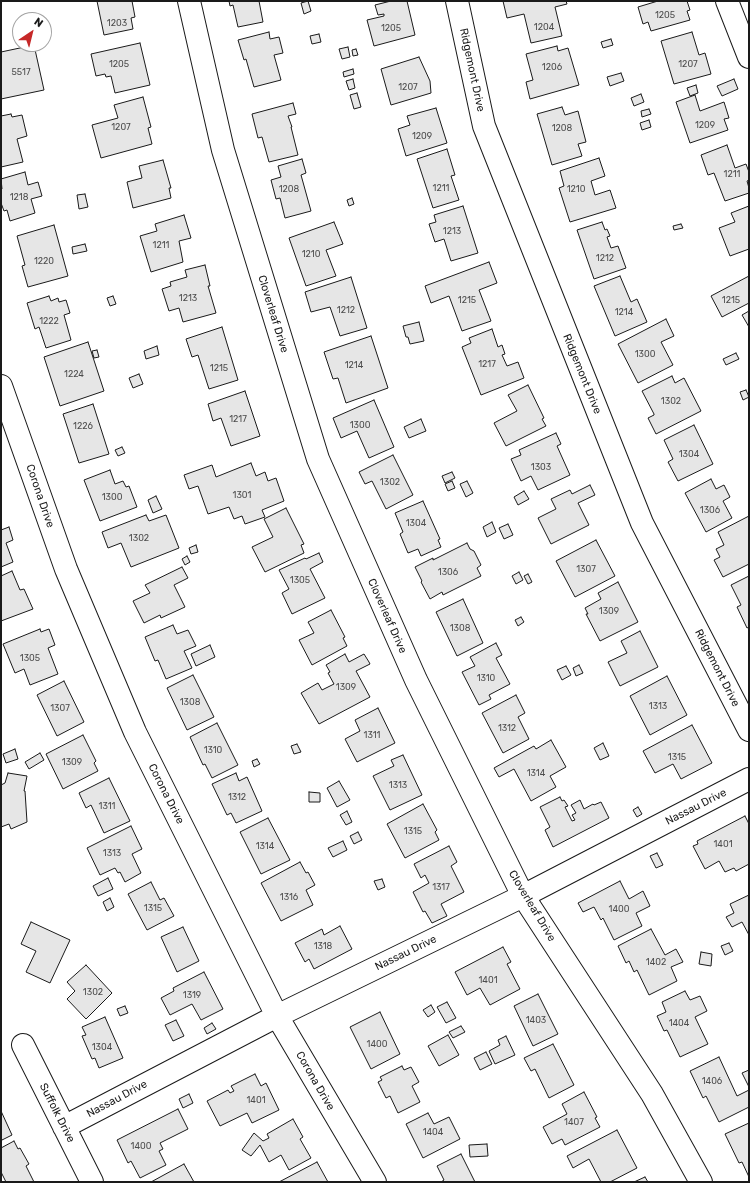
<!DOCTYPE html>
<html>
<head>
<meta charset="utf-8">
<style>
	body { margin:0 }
	#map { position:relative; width:750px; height:1183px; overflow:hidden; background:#fff; font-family:Rubik,sans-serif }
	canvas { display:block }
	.frame { position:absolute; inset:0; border:2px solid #1a1a1a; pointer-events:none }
	.north { position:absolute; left:12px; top:12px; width:40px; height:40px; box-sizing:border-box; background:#fff; border:1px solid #a3a3a3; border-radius:50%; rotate:35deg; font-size:11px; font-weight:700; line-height:16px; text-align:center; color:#1a1a1a }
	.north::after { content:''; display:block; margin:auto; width:14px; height:18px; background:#c62828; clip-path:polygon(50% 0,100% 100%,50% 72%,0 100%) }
</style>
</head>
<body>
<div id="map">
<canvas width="750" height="1183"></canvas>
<div class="frame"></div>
<div class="north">N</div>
</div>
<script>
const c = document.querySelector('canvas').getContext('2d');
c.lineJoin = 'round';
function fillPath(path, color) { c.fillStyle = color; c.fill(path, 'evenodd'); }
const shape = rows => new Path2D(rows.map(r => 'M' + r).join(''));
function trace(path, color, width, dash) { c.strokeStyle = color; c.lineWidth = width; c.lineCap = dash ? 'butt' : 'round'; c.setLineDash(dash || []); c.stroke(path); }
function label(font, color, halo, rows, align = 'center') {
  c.font = font + ' Rubik,sans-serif'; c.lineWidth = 3; c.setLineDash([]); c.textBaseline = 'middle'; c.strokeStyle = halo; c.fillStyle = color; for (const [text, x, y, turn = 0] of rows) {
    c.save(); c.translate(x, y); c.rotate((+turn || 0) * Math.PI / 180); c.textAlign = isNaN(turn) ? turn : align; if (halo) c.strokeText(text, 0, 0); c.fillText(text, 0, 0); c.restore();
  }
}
const building = shape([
	[97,1,132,1,135,17,131,18,133,29,104,35,97,1],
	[229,1,259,1,263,22,238,27,233,5,230,6,229,1],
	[308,1,311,11,304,14,301,3,308,1],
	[391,1,407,1,415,35,374,46,367,20,384,16,384,14,378,15,375,5,391,1],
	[503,1,566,1,567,4,555,7,562,36,531,43,524,14,507,18,503,1],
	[658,1,687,1,690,10,687,11,690,20,651,31,648,22,643,24,638,7,658,1],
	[269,32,270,39,279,37,283,53,274,55,281,80,254,87,246,59,244,60,238,40,269,32],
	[692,32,699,55,705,53,711,74,674,84,661,41,692,32],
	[319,34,321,42,312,44,310,36,319,34],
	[611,39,613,45,603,48,601,42,611,39],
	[140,43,150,85,115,93,111,76,106,77,105,74,96,76,91,54,140,43],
	[34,45,44,90,1,99,1,52,34,45],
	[557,46,558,51,568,48,579,85,530,99,526,82,533,80,526,54,557,46],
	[348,47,350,57,342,59,339,49,348,47],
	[356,49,358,55,353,56,352,50,356,49],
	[419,57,430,81,431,93,391,105,381,69,419,57],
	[353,69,354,74,344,77,343,72,353,69],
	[621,73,624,81,610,86,607,77,621,73],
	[353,79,355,88,349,90,346,81,353,79],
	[734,79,738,89,722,96,717,86,734,79],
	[696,85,698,93,690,96,687,88,696,85],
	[357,93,361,107,354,109,350,95,357,93],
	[641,94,644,102,634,106,631,98,641,94],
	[695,95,700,111,724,102,729,118,724,119,728,130,690,143,676,102,695,95],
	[143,97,151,127,148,128,152,144,101,158,92,125,118,118,114,105,143,97],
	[293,103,296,114,288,116,292,127,291,127,298,155,269,162,262,137,258,138,252,114,293,103],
	[562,107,565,115,578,111,586,142,578,144,582,156,552,165,537,114,562,107],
	[436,108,447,143,406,156,398,129,410,125,407,116,436,108],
	[649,109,651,114,642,117,641,111,649,109],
	[11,114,12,117,22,115,27,136,17,139,23,162,1,167,1,116,11,114],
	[649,120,651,127,642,130,640,123,649,120],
	[727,145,735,168,746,164,749,172,749,180,747,181,749,188,749,193,725,201,714,173,708,175,701,155,727,145],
	[447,149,455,175,451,176,459,200,433,208,417,159,447,149],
	[599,158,605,176,591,181,595,195,610,190,616,208,570,222,559,188,564,186,560,171,599,158],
	[302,159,306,173,301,175,311,211,285,218,280,198,276,199,271,180,281,177,278,166,302,159],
	[163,160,171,188,169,188,171,198,133,208,127,182,142,178,139,166,163,160],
	[25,172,28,185,38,182,42,196,31,199,35,213,10,221,7,210,4,211,1,203,1,189,2,189,1,179,25,172],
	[85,194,88,207,79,209,77,195,85,194],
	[352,198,354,204,349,206,347,200,352,198],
	[463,206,478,253,451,261,444,239,435,242,429,224,436,222,434,215,463,206],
	[749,206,749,249,730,256,719,228,735,222,731,213,749,206],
	[184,215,191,238,179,241,183,262,151,272,140,236,157,231,155,224,184,215],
	[334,222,343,244,326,250,336,276,306,286,289,238,334,222],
	[602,222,605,230,607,229,610,236,607,237,611,248,618,246,626,268,594,279,577,230,602,222],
	[681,224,683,228,674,230,673,226,681,224],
	[54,225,68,276,28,287,22,266,25,265,17,236,54,225],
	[85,244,87,251,73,254,72,247,85,244],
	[489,262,497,283,479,290,491,321,462,331,449,296,431,303,425,286,489,262],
	[205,265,210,286,208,286,216,313,183,322,179,308,169,311,162,289,171,286,170,282,187,277,185,270,205,265],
	[620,276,631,302,637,299,647,322,615,336,594,286,620,276],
	[749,276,749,303,722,317,711,296,749,276],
	[351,277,367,328,340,336,330,307,311,312,305,292,351,277],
	[49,296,51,301,58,298,59,302,66,300,70,313,64,315,71,340,46,348,39,327,35,329,27,303,49,296],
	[113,296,116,304,110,306,107,298,113,296],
	[749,311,749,327,742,315,749,311],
	[666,319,674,336,661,342,673,365,638,383,618,344,666,319],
	[419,322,424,341,410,344,408,337,406,337,403,326,419,322],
	[222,327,238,380,209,389,198,355,192,357,186,339,222,327],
	[492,329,498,347,502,345,505,354,502,355,507,366,518,362,524,378,481,395,462,347,471,343,469,338,492,329],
	[371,336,388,388,346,403,338,378,333,379,324,352,371,336],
	[88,342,104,391,60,406,44,357,88,342],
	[157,346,159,355,146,359,144,351,157,346],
	[97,350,99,357,94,358,92,351,97,350],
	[736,353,739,359,726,365,723,359,736,353],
	[139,374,143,384,133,388,129,378,139,374],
	[672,376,675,383,684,378,701,411,656,434,648,418,654,415,654,414,642,391,672,376],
	[528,385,544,418,542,419,546,426,506,446,494,423,517,411,508,395,528,385],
	[746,390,749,397,743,400,740,392,746,390],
	[245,391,260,436,231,446,221,418,213,421,208,404,245,391],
	[374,400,394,447,369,458,357,431,341,438,333,418,374,400],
	[93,404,109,454,79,463,63,414,93,404],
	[421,419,426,431,409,438,404,427,421,419],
	[694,425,713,464,678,481,668,462,673,459,664,440,694,425],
	[556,433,561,444,557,446,570,475,538,490,531,476,521,481,511,459,521,455,519,450,556,433],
	[122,447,125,453,118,456,115,450,122,447],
	[393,455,413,495,386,509,372,481,365,484,359,472,393,455],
	[251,463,256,476,265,472,268,481,276,478,284,501,262,510,265,517,245,524,242,516,234,519,229,507,208,514,198,486,189,489,184,475,212,465,216,477,251,463],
	[110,470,115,484,123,481,126,487,129,486,137,507,100,521,84,480,110,470],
	[452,472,455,478,445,483,442,476,452,472],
	[711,479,716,489,724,485,730,497,723,501,732,518,706,532,685,493,711,479],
	[452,481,455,488,448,491,445,484,452,481],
	[467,481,473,493,466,497,460,484,467,481],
	[590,485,595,495,578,503,589,525,551,544,538,518,556,509,551,499,570,490,572,494,590,485],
	[524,491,529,499,518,505,514,497,524,491],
	[156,496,162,509,153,513,148,500,156,496],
	[423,501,440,539,438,540,441,547,421,556,418,549,408,553,400,534,403,532,395,513,423,501],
	[286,508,304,544,301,545,304,553,265,572,252,547,273,537,264,519,286,508],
	[146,515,149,521,166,515,179,548,131,567,121,543,108,548,102,532,146,515],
	[749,516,749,564,723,577,714,560,720,557,716,549,724,545,718,532,749,516],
	[492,522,496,532,487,537,483,527,492,522],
	[508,524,513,535,504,539,499,528,508,524],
	[9,527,13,540,6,543,13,562,1,567,1,529,1,530,9,527],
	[596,540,615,576,575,597,556,561,596,540],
	[467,543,470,549,474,551,481,565,477,568,481,576,443,595,442,592,430,599,421,582,422,581,415,567,433,558,433,560,467,543],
	[196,545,198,552,191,554,189,548,196,545],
	[319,553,323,562,310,569,325,598,292,614,282,593,289,589,279,570,305,558,306,559,319,553],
	[187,556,190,562,185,565,182,559,187,556],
	[182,567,188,578,174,585,185,607,161,618,160,615,144,623,133,601,150,593,145,585,182,567],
	[12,571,20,590,24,589,33,609,1,621,1,576,12,571],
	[519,572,523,580,516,584,512,576,519,572],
	[528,574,532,582,528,584,524,576,528,574],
	[749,576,749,627,747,628,737,607,741,605,731,585,749,576],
	[618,582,638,622,600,641,586,614,588,614,585,608,601,599,598,593,618,582],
	[463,599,483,643,457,656,436,612,463,599],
	[331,610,345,637,343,638,347,646,312,665,299,640,314,633,308,622,331,610],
	[521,617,524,622,518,626,515,620,521,617],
	[173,625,177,634,188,630,196,646,184,651,192,668,166,679,158,660,155,661,145,637,173,625],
	[40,629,41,632,49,629,55,645,48,648,58,674,30,685,24,669,15,673,3,644,40,629],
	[640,631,658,667,620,686,608,662,627,653,621,641,640,631],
	[496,643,502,655,496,658,510,684,489,695,491,699,479,705,462,672,475,666,470,657,496,643],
	[210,645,215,657,196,666,191,654,210,645],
	[345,654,349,662,364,654,369,662,370,664,356,671,370,697,319,724,301,693,318,683,322,690,334,684,328,673,330,672,326,665,345,654],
	[579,665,583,673,576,676,573,668,579,665],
	[566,666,571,675,562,680,557,670,566,666],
	[193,675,214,717,187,730,167,688,193,675],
	[667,676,687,715,650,735,630,696,667,676],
	[64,681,84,722,57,736,37,695,64,681],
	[516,695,525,713,518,717,529,739,503,753,482,713,516,695],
	[378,708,395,743,357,762,345,739,360,731,355,720,378,708],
	[217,723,238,765,212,778,205,764,203,765,190,737,217,723],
	[692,725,712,763,681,779,673,764,655,773,643,751,692,725],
	[83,735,96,761,94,763,98,771,63,789,46,754,83,735],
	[551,740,566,767,550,776,556,787,531,801,514,769,499,777,494,768,534,746,536,749,551,740],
	[603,743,609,756,600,760,594,748,603,743],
	[297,744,301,752,294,754,291,746,297,744],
	[15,749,18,759,6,763,3,754,15,749],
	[40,753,44,760,29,769,25,762,40,753],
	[403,755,422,795,390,810,373,776,394,766,391,760,403,755],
	[257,759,260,764,254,767,252,761,257,759],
	[8,773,27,776,24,791,25,791,27,822,11,829,9,824,1,827,1,785,5,783,8,773],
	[236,773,239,781,247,777,262,811,236,823,231,813,227,815,212,784,236,773],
	[109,778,130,821,104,833,91,805,86,808,79,793,109,778],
	[339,781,350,800,337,807,327,788,339,781],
	[309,792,320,793,320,802,309,802,309,792],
	[560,797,562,801,564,800,568,806,565,807,572,821,575,820,572,815,576,813,571,805,580,800,584,809,593,804,594,805,601,802,609,818,553,847,545,830,550,827,540,807,560,797],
	[423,804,437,830,435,832,439,840,405,858,387,824,423,804],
	[638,807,642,814,637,817,633,810,638,807],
	[347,811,352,822,346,825,340,815,347,811],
	[745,816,749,824,749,864,736,871,734,868,725,872,719,861,705,869,693,846,698,844,697,841,745,816],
	[268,818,290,860,261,874,240,832,268,818],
	[131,826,142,849,132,854,141,873,125,882,120,872,118,873,115,868,100,875,87,848,131,826],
	[358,832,362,840,354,844,350,836,358,832],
	[343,841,347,850,333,857,328,848,343,841],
	[449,846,457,862,451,866,464,892,441,904,447,916,432,923,425,911,423,912,413,892,429,883,425,875,421,878,414,864,449,846],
	[657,853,663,865,656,868,650,856,657,853],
	[300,862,306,873,308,872,315,885,306,890,313,905,281,921,261,883,300,862],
	[108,878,113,889,98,896,93,886,108,878],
	[382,879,385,887,378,890,374,881,382,879],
	[620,881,629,899,643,891,650,906,636,913,642,926,614,940,603,918,601,920,594,907,583,912,578,903,620,881],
	[151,882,160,900,164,898,174,916,147,930,128,894,151,882],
	[749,895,749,935,742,922,732,927,726,917,734,913,730,904,749,895],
	[110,898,114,907,107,911,103,902,110,898],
	[31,922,70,940,50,983,26,972,36,951,21,944,31,922],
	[340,926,352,949,314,969,309,959,305,962,295,943,322,929,324,935,340,926],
	[183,927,199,961,177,972,161,937,183,927],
	[651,929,665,955,676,949,683,962,671,967,677,981,649,995,637,970,634,972,629,961,626,963,618,946,651,929],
	[729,943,733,951,725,955,721,946,729,943],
	[503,947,511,962,507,964,520,989,490,1005,480,988,467,995,455,972,503,947],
	[701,952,712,954,711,966,699,964,701,952],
	[86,965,112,993,86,1019,67,999,75,991,67,982,86,965],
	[204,972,223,1009,201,1020,192,1004,170,1015,161,998,174,991,173,988,204,972],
	[685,991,690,1000,700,996,707,1011,695,1017,708,1044,680,1057,667,1030,664,1031,657,1016,666,1012,662,1002,685,991],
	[538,994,558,1034,533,1046,514,1006,538,994],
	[447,1002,456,1018,446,1023,437,1007,447,1002],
	[431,1005,435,1012,428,1017,423,1010,431,1005],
	[125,1006,128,1013,120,1016,117,1009,125,1006],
	[380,1012,400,1054,371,1069,350,1027,380,1012],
	[105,1017,123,1058,99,1068,95,1058,92,1059,82,1036,86,1035,82,1027,105,1017],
	[176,1020,184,1036,173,1041,165,1025,176,1020],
	[212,1023,216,1029,207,1034,204,1028,212,1023],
	[461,1026,465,1032,453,1038,449,1032,461,1026],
	[448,1035,459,1055,439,1066,428,1046,448,1035],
	[506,1036,515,1055,495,1064,489,1051,500,1045,498,1040,506,1036],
	[553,1044,574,1085,549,1098,535,1069,531,1071,524,1058,553,1044],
	[486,1052,492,1064,480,1070,474,1058,486,1052],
	[719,1057,737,1096,749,1090,749,1107,719,1122,706,1096,703,1098,690,1071,719,1057],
	[402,1066,404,1070,411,1067,419,1082,412,1086,420,1102,398,1113,390,1096,386,1098,378,1082,382,1080,380,1077,402,1066],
	[749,1070,749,1087,742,1073,749,1070],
	[255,1074,261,1086,266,1083,279,1110,252,1123,247,1113,220,1126,207,1101,228,1090,230,1093,234,1091,231,1086,255,1074],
	[584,1092,597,1117,595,1118,600,1127,565,1145,562,1139,552,1144,543,1127,567,1114,562,1104,584,1092],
	[189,1094,193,1103,183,1108,179,1099,189,1094],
	[178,1109,188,1129,160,1143,163,1149,159,1151,166,1165,140,1178,131,1161,128,1163,117,1140,178,1109],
	[1,1111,12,1135,2,1140,1,1138,1,1111],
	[428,1113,434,1124,449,1117,460,1139,423,1158,406,1124,428,1113],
	[293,1119,303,1137,300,1139,311,1158,289,1170,281,1155,269,1162,260,1145,251,1156,242,1150,254,1133,263,1141,269,1138,267,1134,293,1119],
	[749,1123,749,1177,742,1162,739,1163,725,1134,749,1123],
	[617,1130,637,1168,610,1182,601,1182,589,1159,573,1168,567,1156,617,1130],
	[14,1141,18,1149,20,1148,29,1164,26,1166,34,1182,6,1182,1,1172,1,1148,14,1141],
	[487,1144,488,1156,470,1157,469,1145,487,1144],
	[461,1154,475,1182,441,1182,444,1180,437,1166,461,1154],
	[317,1162,328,1182,279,1182,317,1162],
	[184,1164,194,1182,151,1182,184,1164],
	[645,1177,648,1182,634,1182,645,1177]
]);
fillPath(building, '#e6e6e6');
trace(building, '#1a1a1a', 1);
const minor = shape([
	[189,1,223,150,318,459,416,680,523,896,652,1094,701,1182],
	[457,1,484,126,642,523,749,730],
	[727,1,749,57],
	[1,386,66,569,135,732,277,1016,375,1182],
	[23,1045,92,1182],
	[64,1127,277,1016,523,896,749,779]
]);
trace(minor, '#1a1a1a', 24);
trace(minor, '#fff', 22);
label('9px', '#4d4d4d', null, [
	["1205",665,15],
	["1203",117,23],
	["1204",544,27],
	["1205",391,28],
	["1205",119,64],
	["1207",688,64],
	["1206",552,67],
	["5517",21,72],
	["1207",408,87],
	["1209",705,125],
	["1207",121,127],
	["1208",562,128],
	["1209",422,136],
	["1211",732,174],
	["1211",441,188],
	["1208",289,189],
	["1210",576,189],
	["1218",19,197],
	["1213",452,231],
	["1211",161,245],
	["1210",311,254],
	["1212",605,258],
	["1220",44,261],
	["1213",188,298],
	["1215",467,300],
	["1215",731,300],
	["1212",346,310],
	["1214",624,312],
	["1222",49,321],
	["1300",645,354],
	["1217",487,364],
	["1214",354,365],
	["1215",219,368],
	["1224",74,374],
	["1302",671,401],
	["1217",238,419],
	["1300",360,425],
	["1226",83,426],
	["1304",689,454],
	["1303",541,467],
	["1302",390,482],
	["1301",242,495],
	["1300",112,497],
	["1306",710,510],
	["1304",416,523],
	["1302",139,538],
	["1307",586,569],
	["1306",448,572],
	["1305",300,580],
	["1309",609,611],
	["1308",460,628],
	["1305",30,658],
	["1310",486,678],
	["1309",346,687],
	["1308",190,702],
	["1313",658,706],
	["1307",60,708],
	["1312",507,728],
	["1311",372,735],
	["1310",213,750],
	["1315",677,757],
	["1309",72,762],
	["1314",536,773],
	["1313",398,785],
	["1312",237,797],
	["1311",107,806],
	["1315",413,831],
	["1401",723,844],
	["1314",265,846],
	["1313",112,853],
	["1317",441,887],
	["1316",289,897],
	["1315",153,908],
	["1400",619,909],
	["1318",323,946],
	["1402",656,962],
	["1401",488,980],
	["1302",93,992],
	["1319",192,995],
	["1403",536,1020],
	["1404",679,1023],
	["1400",377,1044],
	["1304",102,1047],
	["1406",712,1081],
	["1401",256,1100],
	["1407",574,1122],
	["1404",433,1132],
	["1400",141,1146]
]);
label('11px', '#1a1a1a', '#fff', [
	["Ridgemont Drive",472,70,78],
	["Cloverleaf Drive",273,314,73],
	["Ridgemont Drive",582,374,68],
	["Corona Drive",40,496,71],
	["Cloverleaf Drive",387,616,66],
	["Ridgemont Drive",717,668,63],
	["Corona Drive",166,794,63],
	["Nassau Drive",696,807,-27],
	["Cloverleaf Drive",532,906,59],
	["Nassau Drive",406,953,-26],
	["Corona Drive",315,1081,60],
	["Nassau Drive",117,1099,-28],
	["Suffolk Drive",57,1113,63]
]);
</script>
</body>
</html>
